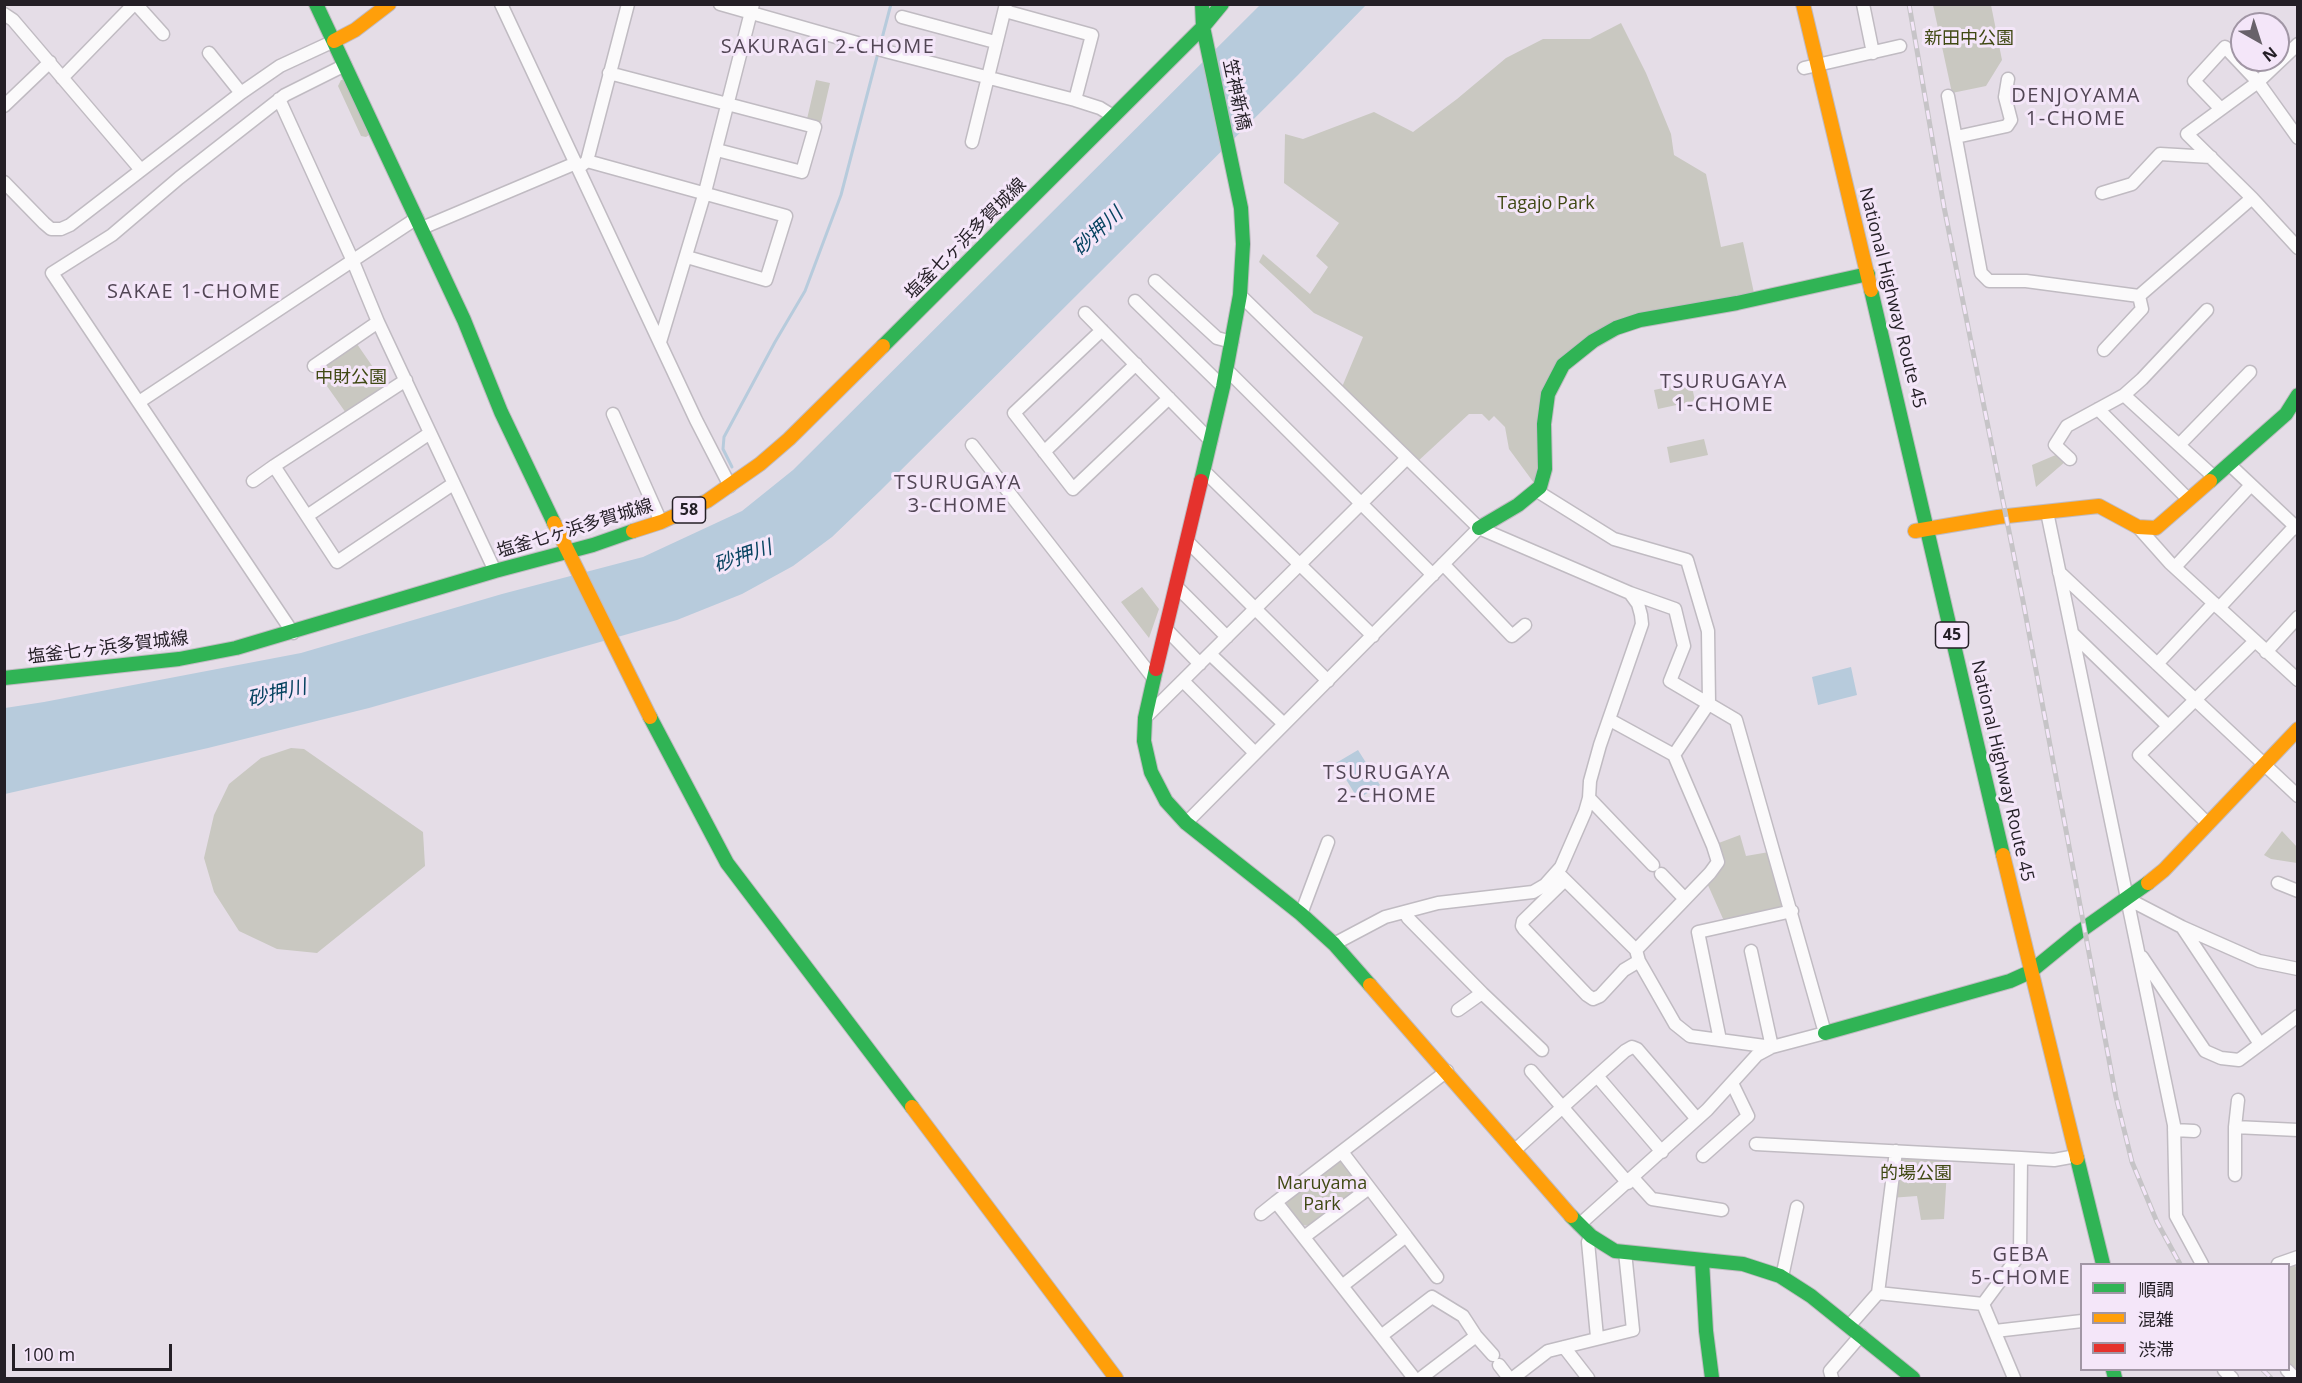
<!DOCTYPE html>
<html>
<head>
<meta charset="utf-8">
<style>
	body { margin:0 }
	#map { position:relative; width:2302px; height:1383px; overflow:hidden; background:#e5dde7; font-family:"Open Sans","Noto Sans JP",sans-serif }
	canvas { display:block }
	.frame { position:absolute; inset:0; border:6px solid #241f26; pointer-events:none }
	.legend { position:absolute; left:2080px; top:1263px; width:210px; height:108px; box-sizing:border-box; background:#f4e6f9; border:2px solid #a196a5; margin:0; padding:8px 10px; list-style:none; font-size:18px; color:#241f26 }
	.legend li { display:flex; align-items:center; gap:12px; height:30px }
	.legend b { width:30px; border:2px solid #a196a5 }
	.north { position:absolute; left:2230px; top:12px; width:60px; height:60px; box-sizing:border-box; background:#f4e6f9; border:2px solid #a196a5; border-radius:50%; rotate:141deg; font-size:16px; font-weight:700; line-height:24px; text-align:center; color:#241f26 }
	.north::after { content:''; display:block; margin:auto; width:21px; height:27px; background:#68626a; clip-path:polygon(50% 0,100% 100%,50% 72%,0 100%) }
	.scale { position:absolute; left:12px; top:1344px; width:160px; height:27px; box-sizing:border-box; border:3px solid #241f26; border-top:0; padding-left:8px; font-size:18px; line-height:21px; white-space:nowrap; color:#241f26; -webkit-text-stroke:4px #f4e6f9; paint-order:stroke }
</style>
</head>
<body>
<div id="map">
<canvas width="2302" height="1383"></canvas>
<div class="frame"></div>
<ul class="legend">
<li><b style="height:8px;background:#30b455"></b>順調</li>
<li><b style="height:8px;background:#ff9f0a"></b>混雑</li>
<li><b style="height:8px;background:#e5322d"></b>渋滞</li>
</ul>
<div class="north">N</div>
<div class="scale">100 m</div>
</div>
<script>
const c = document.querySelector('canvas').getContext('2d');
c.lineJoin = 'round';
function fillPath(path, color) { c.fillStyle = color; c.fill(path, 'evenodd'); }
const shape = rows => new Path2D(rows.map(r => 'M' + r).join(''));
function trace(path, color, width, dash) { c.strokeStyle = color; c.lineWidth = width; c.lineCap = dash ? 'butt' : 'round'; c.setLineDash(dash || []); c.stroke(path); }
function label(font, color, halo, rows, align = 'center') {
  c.font = font + ' "Open Sans","Noto Sans JP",sans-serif'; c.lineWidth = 6; c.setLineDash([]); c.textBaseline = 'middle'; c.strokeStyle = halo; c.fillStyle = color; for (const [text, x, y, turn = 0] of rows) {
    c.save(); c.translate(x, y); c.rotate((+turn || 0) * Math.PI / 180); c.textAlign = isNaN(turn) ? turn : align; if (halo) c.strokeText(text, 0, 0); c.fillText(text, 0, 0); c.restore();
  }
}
fillPath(shape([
	[1933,5,1991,5,2002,60,1986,86,1952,93],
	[1621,23,1646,73,1671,134,1674,155,1706,174,1721,247,1743,242,1754,293,1662,311,1560,359,1534,483,1509,449,1505,427,1494,416,1489,421,1482,414,1469,414,1417,462,1342,387,1363,337,1314,313,1259,262,1263,254,1310,294,1328,267,1316,256,1339,223,1284,183,1285,134,1303,139,1374,112,1413,132,1457,99,1506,58,1543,39,1590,39],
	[341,80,344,80,369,135,366,137,361,136,338,86],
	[816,80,830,83,821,122,807,119],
	[357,344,386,386,346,413,317,372],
	[1691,382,1695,401,1658,409,1654,390],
	[1704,439,1708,455,1670,463,1667,447],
	[2058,454,2066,461,2036,487,2032,465],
	[1142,587,1159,609,1149,638,1121,602],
	[291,748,304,749,423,832,425,866,317,953,277,949,239,931,214,892,204,858,214,815,229,784,261,758],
	[2282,831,2297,847,2297,863,2271,859,2264,855],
	[1740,835,1746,856,1769,852,1783,908,1724,921,1707,883,1716,844],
	[1896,1151,1948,1154,1944,1219,1921,1220,1917,1196,1890,1198],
	[1335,1161,1342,1162,1359,1184,1357,1190,1310,1226,1302,1225,1287,1204,1288,1197],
	[2290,1260,2297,1268,2297,1378,2288,1370,2288,1264]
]), '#c9c8c1');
fillPath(shape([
	[1260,5,1366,5,1298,75,880,491,832,537,793,566,742,594,677,620,369,708,208,748,5,794,5,708,44,702,301,653,502,594,643,557,742,511,793,470],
	[1851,667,1857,695,1818,705,1812,677],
	[1358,750,1380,785,1358,799,1336,763]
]), '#b7cbdc');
trace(shape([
	[880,46,891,4],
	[732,467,723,449,724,437,775,342,805,291,841,195,878,53]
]), '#b7cbdc', 3);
const street = shape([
	[136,4,163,34],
	[501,4,696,420,730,486],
	[720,4,889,52,1075,100,1100,108,1113,116],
	[1863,4,1873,53],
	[1005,11,1092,35,1075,100],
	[4,14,13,20,141,170],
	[902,17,995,42],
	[209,53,241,93],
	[1804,68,1900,46],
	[609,73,815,127,802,172,717,150],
	[62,78,134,4],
	[1948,96,1981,273,1989,281,2026,281,2139,296,2252,198,2187,134,2258,82,2298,44],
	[279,99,352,259,378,322,495,571],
	[4,106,50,62],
	[2220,108,2194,81,2225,47,2258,82,2298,138],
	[1956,137,2007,126,2011,120,2005,97,2008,79],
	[972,142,1006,4],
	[587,161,786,216,766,280,687,257],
	[581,166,587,161,628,4],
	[4,182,44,223,51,229,61,229,70,225,241,93,280,66,334,41],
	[2102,193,2132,184,2160,154,2211,157],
	[2252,198,2298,248],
	[422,228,576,163],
	[1155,281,1217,338,1232,342],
	[1240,295,1479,528,1630,593,1638,604,1641,615,1642,624,1600,745,1590,781,1589,798,1585,812,1561,867,1545,885,1533,892,1438,903,1385,917,1334,944],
	[1135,301,1223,387],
	[2207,310,2142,379,2124,395,2214,477],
	[1085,313,1211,441],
	[1102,330,1014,413,1073,489,1169,398],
	[660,342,705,192,753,4],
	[2104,350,2142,309,2139,296],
	[314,366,378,322],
	[1227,370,1433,575],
	[406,380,274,466,337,562,453,484],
	[139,402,417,218],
	[2098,409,2188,499],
	[613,414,661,522],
	[972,445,1154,679],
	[2179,445,2250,372],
	[1044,452,1136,364],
	[2070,459,2055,445,2067,426,2124,395],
	[2229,464,2298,529],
	[1204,471,1373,636],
	[253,481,274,466],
	[1537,491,1614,539,1687,560,1708,631,1709,703,1674,755],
	[2047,512,2174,1125,2176,1216,2202,1264],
	[307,516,430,433],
	[2138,527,2170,563,2298,680],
	[1187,541,1328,681],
	[1443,564,1512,636,1525,625],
	[2175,567,2251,485],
	[2059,572,2298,796],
	[1176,586,1227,637],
	[2219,608,2295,526],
	[1166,629,1200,664],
	[293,633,52,273,112,235,179,178,285,95,345,65],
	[2072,633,2168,726],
	[2266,652,2298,617],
	[1210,654,1284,724],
	[2157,664,2214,603],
	[1183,681,1255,753],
	[1145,718,1407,458],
	[1610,720,1674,755,1713,846,1718,862,1710,873,1636,950],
	[1589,798,1653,865],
	[1186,823,1479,528],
	[2208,824,2139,755,2255,641],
	[1557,872,1636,950,1639,961,1675,1024,1690,1036,1772,1047,1751,951],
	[1661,874,1685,899],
	[1565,880,1523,921,1522,926,1524,929,1587,995,1593,999,1600,996,1624,970,1639,961],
	[2278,883,2298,891],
	[2128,899,2182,927,2259,961,2298,969],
	[1405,912,1408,918,1482,993,1458,1010],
	[1301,914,1328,842],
	[2182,927,2260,1044],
	[2142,957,2205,1051,2221,1058,2239,1060,2298,1016],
	[1482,993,1542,1050],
	[1720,1040,1698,932,1792,911],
	[1531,1071,1628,1183],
	[1597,1076,1625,1051,1632,1047,1637,1049,1697,1119],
	[2235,1127,2238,1100],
	[2174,1130,2194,1131],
	[1756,1144,2021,1158,2054,1160,2076,1156],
	[1515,1150,1597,1076,1662,1152],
	[1703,1156,1748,1116,1732,1083],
	[2235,1175,2235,1127,2298,1130],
	[1633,1178,1652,1199,1722,1210],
	[1261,1214,1276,1202],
	[1579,1225,1707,1110,1757,1055,1772,1047,1825,1033,1736,720,1670,681,1684,646,1675,609,1630,593],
	[1406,1236,1437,1277],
	[1591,1236,1588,1242,1597,1337],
	[1304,1237,1369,1188],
	[2278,1264,2298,1257],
	[1782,1277,1797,1207],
	[1342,1286,1406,1236,1342,1152],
	[1878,1293,1896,1151],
	[1983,1304,2020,1254,2021,1158],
	[1849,1326,1878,1293,1983,1304,2014,1378],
	[1995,1331,2082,1321],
	[1381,1336,1432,1297,1463,1316,1476,1336,1421,1378],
	[1476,1336,1493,1355],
	[1564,1347,1588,1378],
	[1499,1365,1509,1378],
	[2224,1370,2232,1378],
	[2287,1370,2295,1378],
	[1414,1378,1276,1202,1447,1071],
	[1513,1378,1548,1351,1633,1330,1625,1252],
	[1832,1378,1830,1371,1861,1335]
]);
const fast = shape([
	[316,4,464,320,501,412,554,523],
	[1871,290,2003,855],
	[883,346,1203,27,1202,4],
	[1201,481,1223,387,1240,295,1243,244,1241,208,1203,27,1222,4],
	[2210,481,2286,414,2298,395],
	[1479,528,1518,505,1540,487,1545,469,1544,424,1548,394,1563,365,1593,341,1616,328,1640,320,1737,303,1868,274],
	[1156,669,1145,718,1144,741,1151,772,1166,801,1186,823,1301,914,1334,944,1370,985],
	[4,678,179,659,236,648,495,571,593,545,633,531],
	[650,717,727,863,912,1107],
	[1825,1033,2010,981,2030,972,2079,932,2148,883],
	[2077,1158,2103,1264],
	[1571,1216,1591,1236,1615,1251,1743,1264,1780,1276,1811,1296,1913,1378],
	[1702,1261,1706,1331,1712,1378],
	[2113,1370,2115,1378]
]);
const slow = shape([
	[1803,4,1871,290],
	[334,41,355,30,389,4],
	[554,523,650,717],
	[633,531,661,522,707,501,760,464,789,439,883,346],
	[1915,531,1998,517,2099,506,2138,527,2156,528,2210,481],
	[2003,855,2077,1158],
	[2148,883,2164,870,2298,729],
	[1370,985,1571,1216],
	[912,1107,1116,1378]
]);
const jam = shape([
	[1156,669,1201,481]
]);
trace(street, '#c0bbc2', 15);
trace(fast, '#c0bbc2', 16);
trace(slow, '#c0bbc2', 16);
trace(jam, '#c0bbc2', 16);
trace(street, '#fbfafb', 12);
trace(fast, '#30b455', 14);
trace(slow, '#ff9f0a', 14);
trace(jam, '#e5322d', 14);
const rail = shape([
	[1909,4,1944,207,2023,601,2116,1097,2132,1162,2157,1222,2180,1264],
	[2263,1370,2271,1378]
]);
trace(rail, '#c6c4c7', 5);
trace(rail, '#f4e6f9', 3, [9]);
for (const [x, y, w] of [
	[689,510,33],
	[1952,635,33]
]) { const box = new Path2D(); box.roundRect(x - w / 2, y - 13, w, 26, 4.5); c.fillStyle = '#f4e6f9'; c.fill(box); trace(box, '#241f26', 1.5); }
label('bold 16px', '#241f26', null, [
	["58",689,510],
	["45",1952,635]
]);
label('18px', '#404914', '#f4e6f9', [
	["新田中公園",1969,39],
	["Tagajo Park",1546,204],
	["中財公園",351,378],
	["的場公園",1916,1174],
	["Maruyama",1322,1184],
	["Park",1322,1205]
]);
label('18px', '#241f26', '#f4e6f9', [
	["笠神新橋",1236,95,78],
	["塩釜七ヶ浜多賀城線",966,239,-45],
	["National Highway Route 45",1892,298,76],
	["塩釜七ヶ浜多賀城線",575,529,-17],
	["塩釜七ヶ浜多賀城線",108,648,-7],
	["National Highway Route 45",2002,771,77]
]);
c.letterSpacing = '1.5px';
label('20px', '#524655', '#f4e6f9', [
	["SAKURAGI 2-CHOME",828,47],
	["DENJOYAMA",2076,96],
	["1-CHOME",2076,119],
	["SAKAE 1-CHOME",194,292],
	["TSURUGAYA",1724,382],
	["1-CHOME",1724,405],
	["TSURUGAYA",958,483],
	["3-CHOME",958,506],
	["TSURUGAYA",1387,773],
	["2-CHOME",1387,796],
	["GEBA",2021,1255],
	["5-CHOME",2021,1278]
]);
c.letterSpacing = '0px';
label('italic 20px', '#074360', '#f4e6f9', [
	["砂押川",1098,232,-43],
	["砂押川",743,557,-19],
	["砂押川",277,694,-13]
]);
</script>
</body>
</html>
